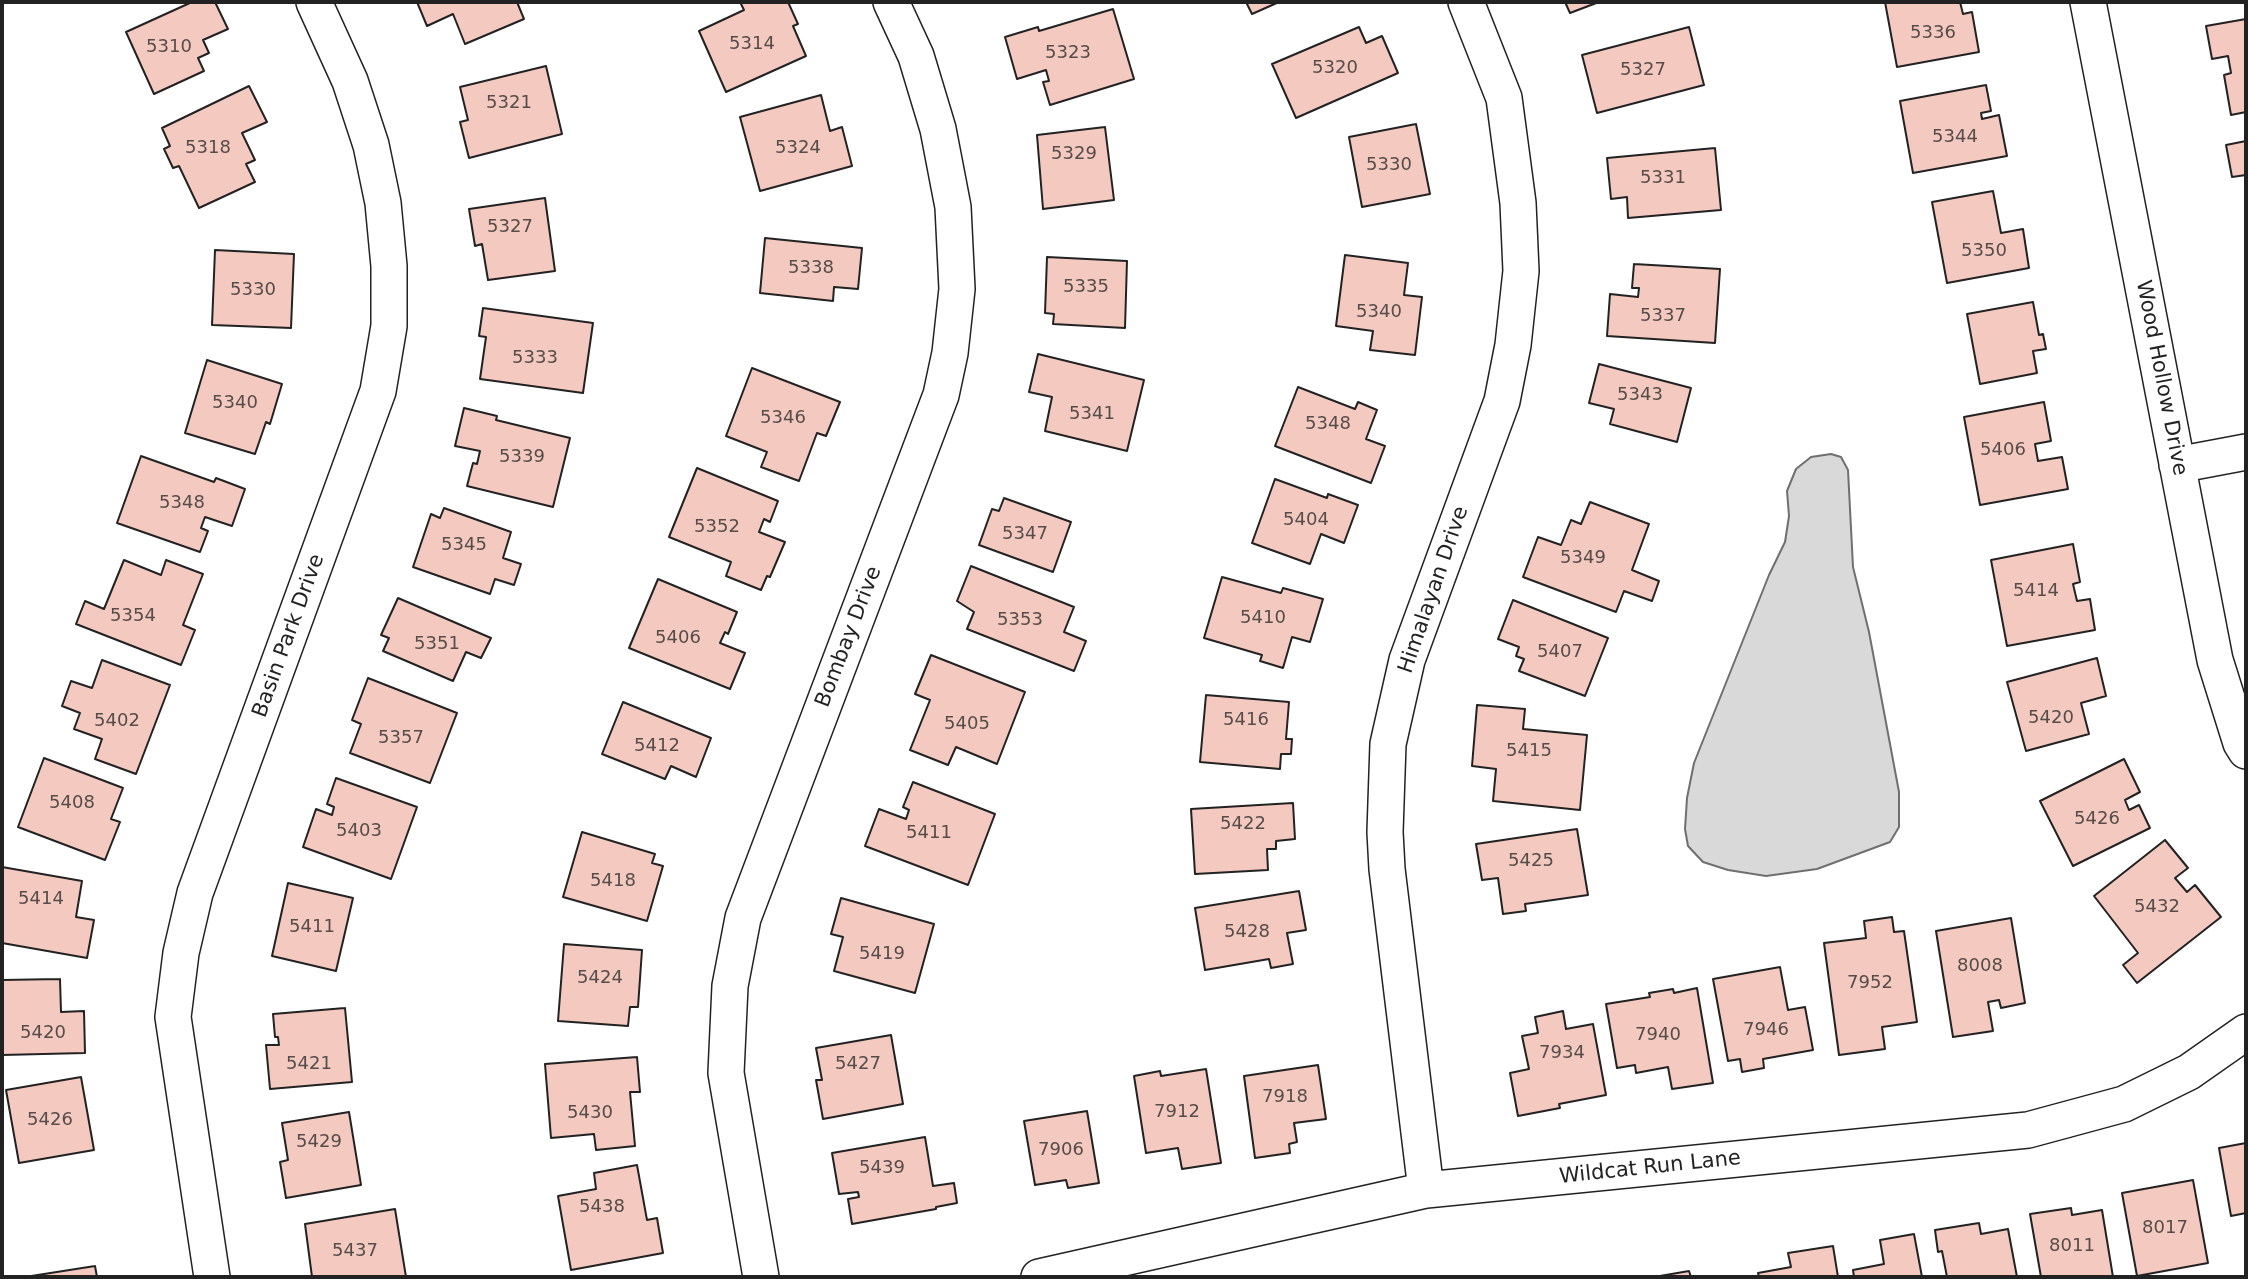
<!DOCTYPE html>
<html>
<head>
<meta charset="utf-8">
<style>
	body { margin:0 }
	#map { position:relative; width:2248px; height:1279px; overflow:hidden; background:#fff; font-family:"DejaVu Sans",sans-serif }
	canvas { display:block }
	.frame { position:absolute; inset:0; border:4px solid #222; pointer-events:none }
</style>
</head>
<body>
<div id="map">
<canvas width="2248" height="1279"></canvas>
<div class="frame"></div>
</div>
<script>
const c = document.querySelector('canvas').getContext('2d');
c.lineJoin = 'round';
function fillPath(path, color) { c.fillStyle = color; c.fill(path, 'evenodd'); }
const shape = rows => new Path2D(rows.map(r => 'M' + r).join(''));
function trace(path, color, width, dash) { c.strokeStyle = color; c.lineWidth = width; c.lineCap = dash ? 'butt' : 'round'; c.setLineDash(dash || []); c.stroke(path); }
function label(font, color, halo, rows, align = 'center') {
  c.font = font + ' "DejaVu Sans",sans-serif'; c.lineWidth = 5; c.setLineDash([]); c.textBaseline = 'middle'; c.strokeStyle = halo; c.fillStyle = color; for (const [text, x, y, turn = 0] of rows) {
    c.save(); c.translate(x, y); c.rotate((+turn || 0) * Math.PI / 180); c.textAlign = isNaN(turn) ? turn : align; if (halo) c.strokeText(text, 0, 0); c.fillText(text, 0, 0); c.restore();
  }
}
const water = shape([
	[1831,454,1841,457,1848,470,1853,567,1869,632,1899,792,1899,827,1890,842,1817,869,1766,876,1728,870,1703,862,1688,846,1685,829,1687,798,1694,763,1769,575,1785,542,1789,516,1787,491,1796,469,1811,457,1831,454]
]);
fillPath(water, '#d9d9d9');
trace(water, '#6f6f6f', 2);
const building = shape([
	[192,2,215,2,228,29,203,40,209,53,198,58,204,71,154,94,126,32,192,2],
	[417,2,517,2,524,19,465,44,453,14,427,26,417,2],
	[740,2,788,2,798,24,793,26,806,56,726,92,699,31,744,10,740,2],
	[1246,2,1279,2,1252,14,1246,2],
	[1565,2,1599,2,1570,13,1565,2],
	[1885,2,1960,2,1963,14,1972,12,1979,52,1897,67,1885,2],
	[1113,9,1134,79,1050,105,1043,82,1049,81,1046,70,1017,79,1005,37,1038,27,1039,31,1113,9],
	[2246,19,2246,112,2231,115,2224,75,2231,73,2228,56,2212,59,2206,26,2246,19],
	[1359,27,1366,43,1382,36,1398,73,1296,118,1272,64,1359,27],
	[1689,27,1704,85,1597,113,1582,55,1689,27],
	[546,66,562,134,469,158,460,122,468,120,460,87,546,66],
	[1986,85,1991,111,1981,113,1982,119,1999,115,2007,156,1913,173,1900,101,1986,85],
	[249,86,267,122,242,133,255,160,246,164,255,182,199,208,179,166,173,168,164,149,170,146,162,128,249,86],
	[821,95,830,131,842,127,852,166,760,191,740,117,821,95],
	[1416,124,1430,194,1362,207,1349,137,1416,124],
	[1105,127,1114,200,1043,209,1037,135,1105,127],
	[2246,141,2246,175,2232,177,2226,145,2246,141],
	[1715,148,1721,210,1628,218,1627,197,1611,199,1607,158,1715,148],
	[1993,191,2001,233,2023,229,2029,268,1947,283,1932,202,1993,191],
	[545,198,555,271,488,280,482,244,475,246,469,209,545,198],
	[765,238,862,248,858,289,834,287,833,301,760,293,765,238],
	[215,250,294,254,291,328,212,325,215,250],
	[1345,255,1408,263,1404,295,1422,297,1415,355,1370,350,1373,331,1336,326,1345,255],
	[1047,257,1127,261,1125,328,1053,324,1054,314,1045,313,1047,257],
	[1634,264,1720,269,1715,343,1607,336,1610,294,1638,297,1639,288,1632,288,1634,264],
	[2033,302,2039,335,2043,334,2046,349,2033,351,2037,373,1980,384,1967,314,2033,302],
	[483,308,593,323,583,393,480,379,486,337,479,336,483,308],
	[1038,354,1144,380,1127,451,1045,431,1052,397,1029,392,1038,354],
	[207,360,282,384,270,424,266,422,255,454,185,433,207,360],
	[1599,364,1691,388,1677,442,1610,424,1614,409,1589,403,1599,364],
	[752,368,840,402,826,436,817,433,799,481,761,467,767,452,726,436,752,368],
	[1298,387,1355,409,1358,402,1377,410,1366,439,1385,446,1371,483,1275,446,1298,387],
	[2044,402,2051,441,2035,444,2038,461,2062,457,2068,489,1980,505,1964,417,2044,402],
	[464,408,497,416,496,420,570,438,553,507,467,486,473,463,477,464,480,451,455,446,464,408],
	[141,456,214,482,216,478,245,489,232,526,205,517,201,528,208,531,200,552,117,523,141,456],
	[697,468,778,501,770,522,764,519,759,532,785,542,770,577,767,576,761,590,726,576,731,562,669,537,697,468],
	[1275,479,1327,498,1328,494,1358,505,1344,543,1321,534,1310,564,1252,543,1275,479],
	[1004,498,1071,522,1053,572,979,545,992,509,999,511,1004,498],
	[1590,502,1649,524,1632,570,1659,581,1652,601,1624,591,1616,612,1523,577,1538,537,1561,545,1571,520,1581,524,1590,502],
	[444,508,511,532,503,558,521,564,514,585,495,579,490,594,413,567,431,514,440,518,444,508],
	[2073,544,2080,582,2073,584,2077,601,2090,599,2095,630,2007,646,1991,560,2073,544],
	[124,560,161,575,166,560,203,574,183,625,195,630,181,665,76,624,85,601,104,609,124,560],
	[971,566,1074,607,1064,632,1086,641,1074,671,967,629,974,612,957,601,971,566],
	[1222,577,1281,593,1283,588,1323,599,1310,642,1292,637,1283,668,1260,661,1262,655,1204,638,1222,577],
	[658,579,737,612,728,634,725,632,720,643,745,653,730,689,629,648,658,579],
	[398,598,491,638,481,658,466,652,453,681,383,651,389,638,381,635,398,598],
	[1513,600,1608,638,1585,696,1519,671,1524,659,1516,656,1519,647,1498,639,1513,600],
	[931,655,1025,692,997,764,956,747,948,765,910,750,930,700,915,694,931,655],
	[2097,658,2106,696,2081,703,2089,734,2026,751,2007,682,2097,658],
	[102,660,170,685,136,774,95,759,102,739,74,729,80,713,62,706,71,681,92,688,102,660],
	[368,678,457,713,430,783,350,753,361,724,352,720,368,678],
	[1206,695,1289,702,1286,739,1292,739,1291,754,1281,754,1280,769,1200,762,1206,695],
	[623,702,711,738,696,777,671,766,665,779,602,754,623,702],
	[1477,705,1525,709,1523,729,1587,735,1580,810,1493,801,1496,769,1472,766,1477,705],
	[44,758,123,788,111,819,120,822,105,860,18,827,44,758],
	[2124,759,2140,792,2125,800,2129,810,2139,805,2150,828,2073,866,2040,801,2124,759],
	[336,778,417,807,391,879,303,847,316,809,332,815,334,807,327,804,336,778],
	[913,782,995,814,968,885,865,846,879,809,906,819,909,810,903,807,913,782],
	[1293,803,1295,839,1276,841,1276,849,1267,849,1268,870,1195,874,1191,809,1293,803],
	[1577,829,1588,895,1525,904,1526,911,1503,914,1498,878,1482,880,1476,844,1577,829],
	[582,832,655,854,652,863,663,866,647,921,563,897,582,832],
	[2165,840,2188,868,2175,878,2187,892,2195,885,2221,917,2137,983,2123,965,2138,953,2094,896,2165,840],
	[2,867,82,881,76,917,94,920,87,958,2,943,2,867],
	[288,883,353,898,336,971,272,956,288,883],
	[1299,891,1306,930,1287,933,1293,964,1271,968,1269,959,1205,970,1195,908,1299,891],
	[841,898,934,924,915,993,834,971,843,937,831,934,841,898],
	[1892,917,1894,932,1904,931,1917,1022,1882,1027,1885,1049,1839,1055,1824,943,1866,938,1864,921,1892,917],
	[2011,918,2025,1003,2001,1008,1999,1000,1988,1002,1993,1031,1953,1037,1936,931,2011,918],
	[564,944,642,950,638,1007,630,1007,628,1026,558,1021,564,944],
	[1780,967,1788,1010,1805,1007,1813,1050,1763,1059,1764,1068,1742,1072,1740,1059,1728,1061,1713,979,1780,967],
	[60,979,61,1012,84,1011,85,1053,2,1055,2,980,60,979],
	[1697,988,1713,1083,1672,1089,1668,1067,1636,1073,1635,1065,1617,1068,1606,1004,1650,997,1649,993,1673,989,1674,993,1697,988],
	[345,1008,352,1082,270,1089,266,1045,279,1045,278,1037,275,1037,273,1014,345,1008],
	[1563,1011,1566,1029,1593,1024,1606,1095,1559,1104,1560,1108,1518,1116,1510,1073,1529,1069,1522,1036,1538,1033,1535,1017,1563,1011],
	[891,1035,903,1104,823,1119,816,1080,822,1080,816,1048,891,1035],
	[637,1057,640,1092,630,1092,635,1146,596,1150,594,1134,551,1138,545,1064,637,1057],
	[1318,1065,1326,1119,1294,1123,1297,1142,1289,1144,1290,1153,1255,1158,1244,1076,1318,1065],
	[1206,1069,1221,1163,1182,1169,1178,1148,1146,1153,1134,1076,1160,1071,1161,1076,1206,1069],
	[81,1077,94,1150,19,1163,6,1090,81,1077],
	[1087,1111,1099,1183,1068,1188,1066,1180,1035,1185,1024,1121,1087,1111],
	[349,1112,361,1185,286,1198,280,1162,288,1160,282,1123,349,1112],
	[925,1137,933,1186,954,1183,957,1203,936,1207,936,1209,852,1224,848,1199,859,1197,858,1192,839,1194,832,1153,925,1137],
	[2246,1143,2246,1213,2231,1216,2219,1148,2246,1143],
	[637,1165,647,1220,657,1218,663,1253,571,1270,558,1196,596,1189,594,1173,637,1165],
	[2193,1180,2208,1263,2137,1276,2122,1193,2193,1180],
	[2071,1208,2072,1215,2102,1210,2113,1277,2041,1277,2030,1214,2071,1208],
	[395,1209,406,1277,312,1277,305,1224,395,1209],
	[1979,1223,1981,1234,2008,1229,2017,1277,1947,1277,1942,1251,1938,1252,1935,1230,1979,1223],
	[1914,1234,1922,1277,1854,1277,1853,1270,1884,1264,1880,1240,1914,1234],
	[1833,1246,1838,1277,1759,1277,1758,1273,1791,1267,1788,1253,1833,1246],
	[95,1266,97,1277,25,1277,95,1266],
	[1689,1271,1691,1277,1654,1277,1689,1271]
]);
fillPath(building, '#f3c9c0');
trace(building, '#222', 2);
const minor = shape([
	[2088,2,2215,660,2241,743,2246,751],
	[2177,465,2246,452],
	[1426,1190,1387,869,1385,832,1388,744,1407,660,1502,401,1513,345,1521,271,1518,203,1504,98,1466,2],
	[212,1277,173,1017,181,953,195,893,378,391,389,326,389,266,383,203,371,145,350,81,314,2],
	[761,1277,726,1073,730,986,743,918,941,395,950,353,957,289,953,207,938,129,916,56,891,2],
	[1039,1277,1426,1190,2028,1130,2124,1104,2189,1072,2246,1032]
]);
trace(minor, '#222', 38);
trace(minor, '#fff', 35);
label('18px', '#564c4a', null, [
	["5336",1933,33],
	["5314",752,44],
	["5310",169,47],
	["5323",1068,53],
	["5320",1335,68],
	["5327",1643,70],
	["5321",509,103],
	["5344",1955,137],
	["5318",208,148],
	["5324",798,148],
	["5329",1074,154],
	["5330",1389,165],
	["5331",1663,178],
	["5327",510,227],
	["5350",1984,251],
	["5338",811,268],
	["5335",1086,287],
	["5330",253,290],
	["5340",1379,312],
	["5337",1663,316],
	["5333",535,358],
	["5343",1640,395],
	["5340",235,403],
	["5341",1092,414],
	["5346",783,418],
	["5348",1328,424],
	["5406",2003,450],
	["5339",522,457],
	["5348",182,503],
	["5404",1306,520],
	["5352",717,527],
	["5347",1025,534],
	["5345",464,545],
	["5349",1583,558],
	["5414",2036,591],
	["5354",133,616],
	["5410",1263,618],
	["5353",1020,620],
	["5406",678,638],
	["5351",437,644],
	["5407",1560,652],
	["5420",2051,718],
	["5416",1246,720],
	["5402",117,721],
	["5405",967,724],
	["5357",401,738],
	["5412",657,746],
	["5415",1529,751],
	["5408",72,803],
	["5426",2097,819],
	["5422",1243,824],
	["5403",359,831],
	["5411",929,833],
	["5425",1531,861],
	["5418",613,881],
	["5414",41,899],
	["5432",2157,907],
	["5411",312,927],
	["5428",1247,932],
	["5419",882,954],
	["8008",1980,966],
	["5424",600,978],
	["7952",1870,983],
	["7946",1766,1030],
	["5420",43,1033],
	["7940",1658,1035],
	["7934",1562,1053],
	["5421",309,1064],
	["5427",858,1064],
	["7918",1285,1097],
	["7912",1177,1112],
	["5430",590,1113],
	["5426",50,1120],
	["5429",319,1142],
	["7906",1061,1150],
	["5439",882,1168],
	["5438",602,1207],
	["8017",2165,1228],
	["8011",2072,1246],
	["5437",355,1251]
]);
label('21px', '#222', '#fff', [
	["Wood Hollow Drive",2161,378,79],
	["Himalayan Drive",1434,590,-71],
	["Basin Park Drive",289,636,-70],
	["Bombay Drive",849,637,-69],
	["Wildcat Run Lane",1650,1168,-6]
]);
</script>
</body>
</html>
